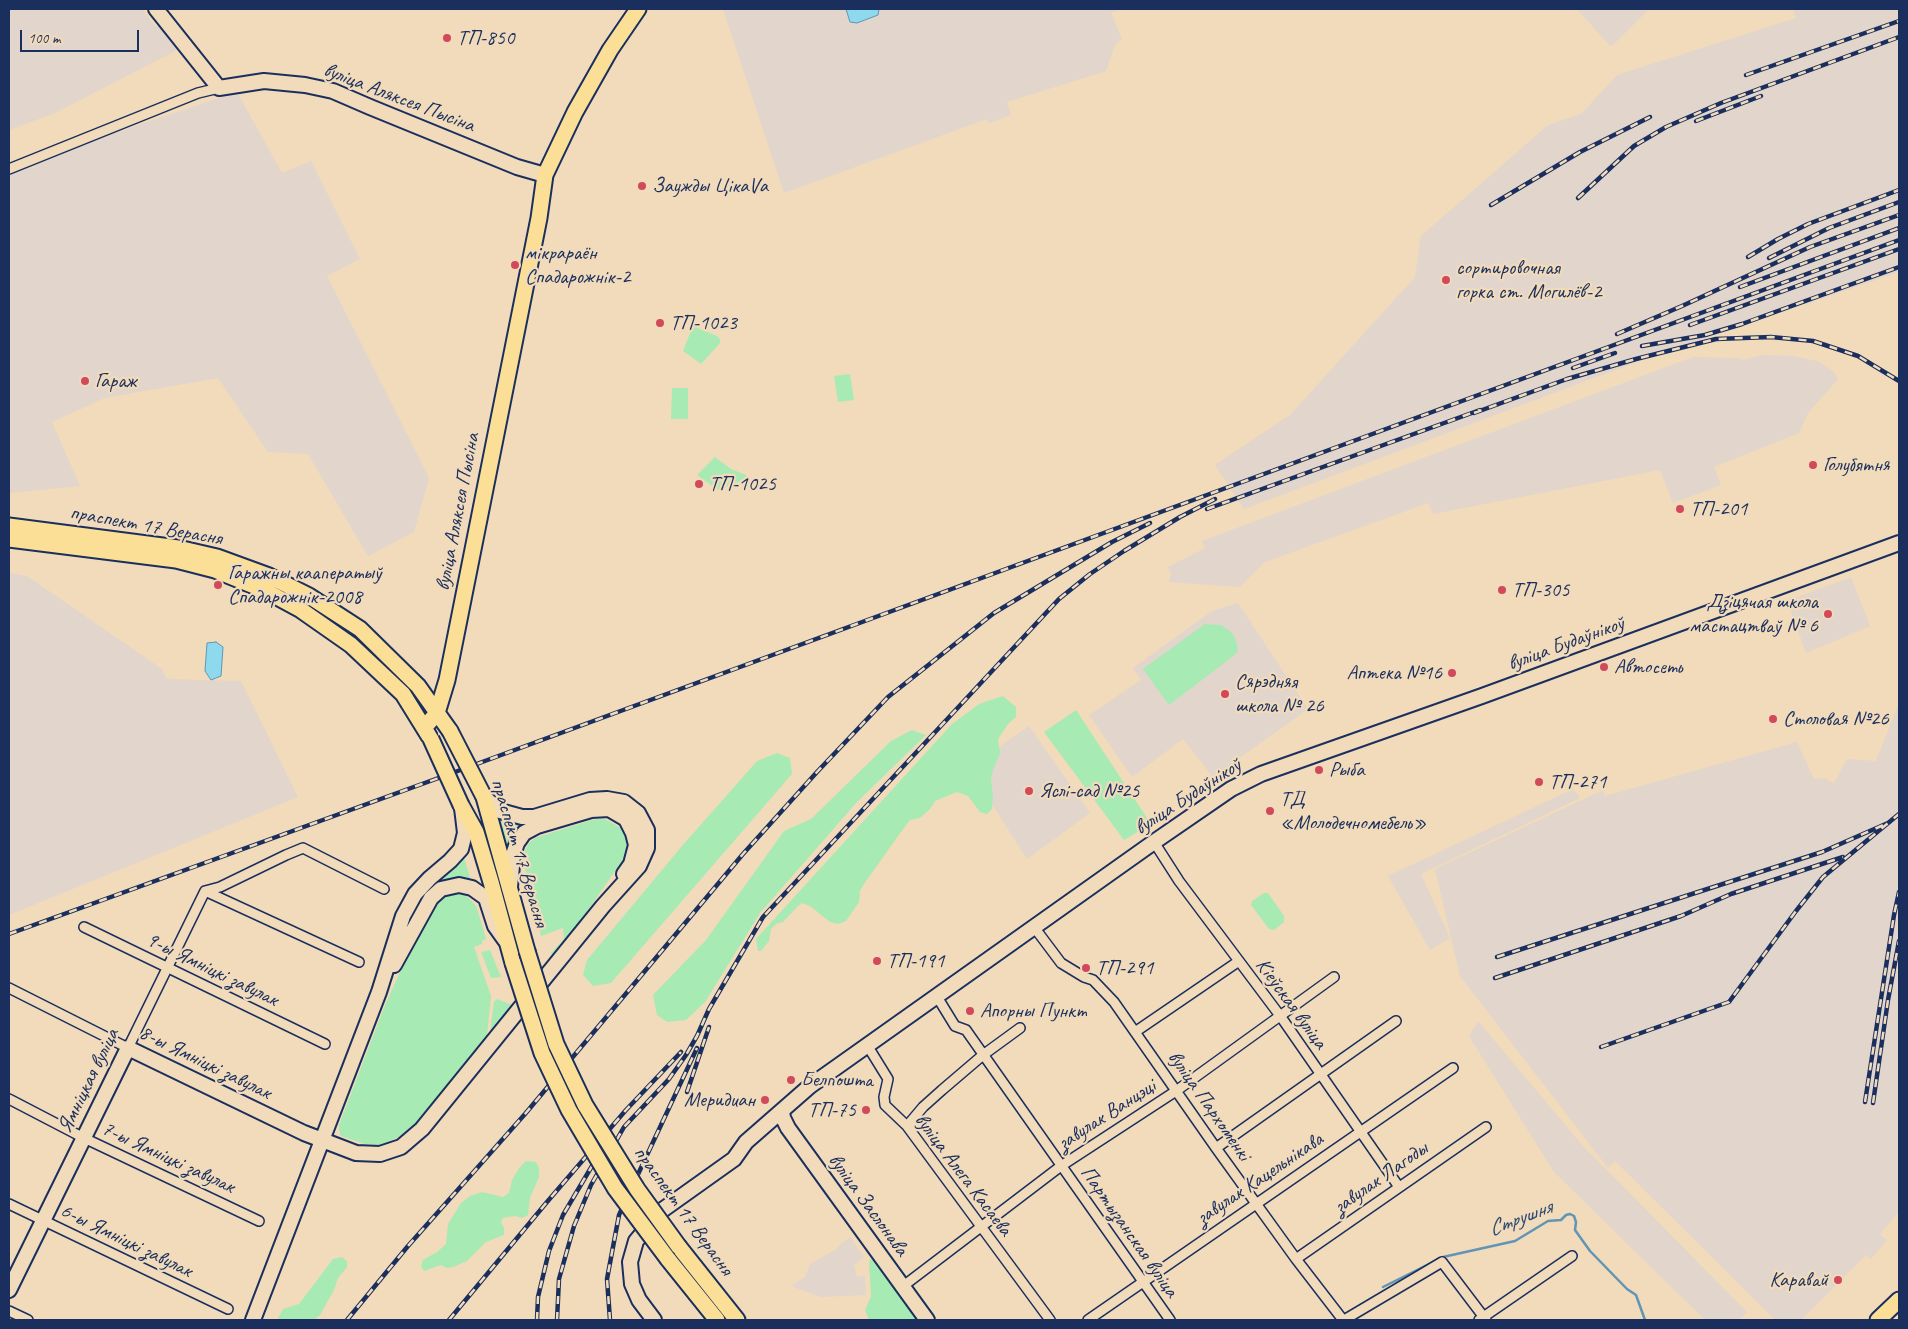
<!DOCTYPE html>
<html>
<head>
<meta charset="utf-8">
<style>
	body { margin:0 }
	#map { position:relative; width:1908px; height:1329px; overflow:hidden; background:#f1dbba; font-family:Caveat,sans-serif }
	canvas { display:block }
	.frame { position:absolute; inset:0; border:10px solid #1b2f5e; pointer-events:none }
	.scale { position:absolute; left:20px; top:30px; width:119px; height:22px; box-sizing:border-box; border:2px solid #1b2f5e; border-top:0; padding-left:6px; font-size:15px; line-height:18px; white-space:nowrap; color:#1b2f5e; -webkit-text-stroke:4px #f1dbba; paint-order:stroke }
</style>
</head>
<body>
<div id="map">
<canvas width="1908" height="1329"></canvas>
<div class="frame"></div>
<div class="scale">100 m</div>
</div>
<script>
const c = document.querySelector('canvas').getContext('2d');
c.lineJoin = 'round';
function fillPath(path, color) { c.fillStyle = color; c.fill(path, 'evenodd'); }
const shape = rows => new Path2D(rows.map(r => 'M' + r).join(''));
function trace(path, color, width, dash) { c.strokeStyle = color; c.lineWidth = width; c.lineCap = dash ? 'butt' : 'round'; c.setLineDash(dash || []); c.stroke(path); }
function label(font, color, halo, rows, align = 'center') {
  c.font = font + ' Caveat,sans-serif'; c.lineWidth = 4.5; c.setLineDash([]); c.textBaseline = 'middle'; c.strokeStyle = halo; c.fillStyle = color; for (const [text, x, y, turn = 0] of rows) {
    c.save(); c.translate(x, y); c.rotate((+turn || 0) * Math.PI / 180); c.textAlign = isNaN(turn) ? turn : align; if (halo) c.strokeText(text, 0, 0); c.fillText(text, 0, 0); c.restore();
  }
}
fillPath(shape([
	[9,9,142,9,155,26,164,25,181,48,53,114,9,130],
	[723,9,1121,9,1111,13,1122,39,1115,45,1106,71,1007,102,1011,115,989,123,987,119,784,193],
	[1577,9,1649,9,1611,47],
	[1793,9,1899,9,1899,272,1637,362,1244,509,1215,465,1290,415,1415,277,1421,236,1548,125,1581,114,1617,75,1796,18],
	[237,92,282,173,311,161,360,259,327,276,429,478,414,532,368,556,308,454,268,452,218,378,105,398,52,422,80,486,9,493,9,168],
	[1763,355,1794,356,1820,362,1834,372,1838,379,1808,413,1799,433,1714,467,1721,485,1673,503,1660,470,1433,514,1428,503,1265,562,1240,587,1169,582,1171,573,1168,567,1205,548,1202,541,1693,357,1741,358,1742,360],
	[9,573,27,576,162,669,167,679,241,681,298,797,9,915],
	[1851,577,1870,626,1806,653,1787,601],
	[1238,603,1308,709,1213,777,1183,739,1132,777,1089,715,1141,680,1133,668,1212,611],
	[1899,703,1899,1212,1880,1234,1887,1240,1871,1259,1866,1255,1801,1320,1775,1320,1615,1161,1608,1168,1460,976,1435,869,1603,790,1605,796,1797,742,1814,779,1824,778,1834,783,1847,759,1876,761],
	[1029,726,1090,813,1027,859,969,768],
	[1573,789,1580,798,1421,874,1450,938,1430,950,1388,876],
	[1478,1021,1583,1146,1747,1312,1740,1320,1705,1320,1554,1172,1469,1036],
	[850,1237,864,1257,854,1265,857,1277,865,1276,866,1295,821,1297,791,1286,805,1277,810,1264,837,1249,836,1248]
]), '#e1d5cc');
fillPath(shape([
	[693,326,717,336,720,339,720,343,701,364,683,351],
	[850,374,854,400,838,402,834,376],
	[672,388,688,388,688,419,671,419],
	[715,457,731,469,746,475,746,479,718,490,697,475],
	[1205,624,1221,625,1231,632,1236,640,1238,651,1232,657,1169,705,1143,669],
	[1003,696,1016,707,1016,717,1008,724,998,739,1000,753,993,770,991,779,993,796,992,809,987,814,980,812,968,796,957,792,935,801,930,809,920,818,910,820,898,836,864,884,860,891,859,902,846,921,838,924,830,922,810,906,802,903,798,906,783,922,776,924,771,929,769,941,761,951,758,951,756,939,952,724,979,704],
	[1076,710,1151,824,1124,840,1044,732],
	[912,730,926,735,857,802,760,913,705,1002,686,1020,667,1022,657,1015,653,995,706,940,784,831,811,819,891,741],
	[777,753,790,758,792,774,611,983,593,986,583,975,587,960,682,846,757,761],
	[498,814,533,821,509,852],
	[595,819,605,819,621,828,625,834,627,847,624,858,577,926,553,957,551,953,564,939,563,928,541,936,523,860,524,853,528,844,535,838],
	[463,854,471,881,447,882,398,950,406,920,420,896],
	[451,893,464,895,469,898,476,906,480,918,486,939,482,941,482,944,474,947,491,996,487,1035,416,1123,403,1135,381,1145,365,1144,341,1136,339,1131,339,1125,385,1005,400,972,430,914,442,897],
	[1264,893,1268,893,1284,916,1284,922,1274,930,1269,929,1251,905,1252,901],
	[490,950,501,977,491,978,481,952],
	[497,999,512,1005,490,1032,494,1002],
	[526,1161,536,1162,539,1168,539,1177,530,1198,528,1215,522,1218,515,1216,503,1218,501,1222,504,1228,504,1235,486,1242,467,1261,453,1267,447,1268,441,1265,424,1271,421,1266,423,1260,437,1252,446,1244,448,1224,461,1203,470,1196,482,1192,503,1197,509,1193,512,1180,519,1168],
	[876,1256,919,1320,869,1320,865,1310,871,1296,869,1261],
	[342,1257,347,1261,347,1267,338,1278,334,1290,320,1315,314,1320,279,1320,278,1318,283,1309,299,1304,333,1259]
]), '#a8eab4');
const water = shape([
	[846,9,879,9,878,15,857,23,850,22,846,9],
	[216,642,223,647,221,676,211,680,205,671,207,643,216,642]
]);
fillPath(water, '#8fd9ef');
trace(water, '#6195b5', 1);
trace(shape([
	[1383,1287,1443,1257,1515,1241,1548,1221,1561,1220,1566,1215,1570,1214,1574,1216,1576,1222,1575,1230,1590,1251,1627,1289,1636,1295,1645,1320]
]), '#6195b5', 2.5);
const street = shape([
	[9,169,198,93,219,88],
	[1154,842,1179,881,1281,1017,1399,1187],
	[205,891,220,887,286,855,303,848,384,889],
	[205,891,359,962],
	[84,927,325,1044],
	[1034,927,1061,963,1084,977,1093,980,1114,1002,1216,1148,1296,1259,1343,1320],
	[9,988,128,1048,205,891],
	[936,995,955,1026,966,1030,1170,1320],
	[1135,1032,1239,961],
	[867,1045,888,1079,884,1097,885,1105,907,1126,1050,1320],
	[9,1099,84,1138,259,1221],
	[907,1126,923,1107,942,1090,983,1055,1020,1028],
	[1216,1148,1396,1021],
	[9,1204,228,1309],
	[1296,1259,1486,1127],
	[902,1287,1061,1166,1176,1091,1334,977],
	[9,1311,28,1320],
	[1088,1320,1453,1068],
	[1344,1320,1442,1262,1486,1320],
	[1479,1320,1572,1256]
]);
const secondary = shape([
	[156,9,219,88,264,81,305,85,333,91,370,107,517,167,545,175],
	[510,887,513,855,517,843,524,833,537,826,591,810,609,809,626,819,633,833,636,845,631,864,624,874],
	[394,965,431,898,441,889,459,885,472,888,486,898,495,926,505,940],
	[782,1111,783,1118,788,1128,927,1320],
	[9,1290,128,1048,304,1133,356,1153,380,1154,401,1147,422,1129,603,906,639,866,647,848,647,830,638,813,624,802,607,799,590,800,534,817,522,817,500,811,484,797],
	[253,1320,379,992,403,916,415,894,430,878,450,861,461,849,465,833,462,808],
	[654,1320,639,1300,632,1284,630,1262,636,1241,661,1211,734,1159,746,1142,810,1086,1154,842,1231,789,1261,774,1482,696,1899,543]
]);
const primary = shape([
	[9,526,178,548,217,557,269,576,309,596,360,629,418,686,450,731],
	[9,539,176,560,215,570,264,590,301,610,351,645,403,694,429,736],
	[424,728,437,713,447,680,539,218,545,175,575,112,610,50,638,9],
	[484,797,527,951],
	[461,805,476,832,491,882,513,963],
	[679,1247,737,1320],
	[668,1259,717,1320],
	[1878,1320,1899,1300]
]);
trace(street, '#1b2f5e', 12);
trace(secondary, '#1b2f5e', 18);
trace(primary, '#1b2f5e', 19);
trace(street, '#f1dbba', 9);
trace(secondary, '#f1dbba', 14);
trace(primary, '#fbdf96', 15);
const rail = shape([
	[1746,75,1899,21],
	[1696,121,1761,96],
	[1578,198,1634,146,1666,127,1721,103,1899,37],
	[1491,205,1580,152,1650,117],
	[1748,257,1778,239,1808,224,1899,190],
	[1769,258,1829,228,1899,202],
	[1740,287,1899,228],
	[1690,325,1899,249],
	[1617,334,1682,306,1810,247,1899,215],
	[1642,346,1705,335,1742,324,1899,267],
	[1573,368,1615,353],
	[1474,413,1567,379,1636,359,1716,339,1771,337,1813,341,1858,356,1899,381],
	[1207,509,1480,410],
	[9,934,455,772,1899,240],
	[1497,957,1822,852,1888,823],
	[1495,978,1681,916,1731,894,1843,857],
	[1601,1047,1729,1002,1796,911,1823,877,1899,814],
	[687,1092,709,1027],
	[1865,1102,1894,915,1899,892],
	[1873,1103,1888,1000,1899,941],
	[347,1320,408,1246,525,1114,743,854,817,772,888,697,994,613,1112,542,1150,523],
	[449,1320,547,1202,626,1110,681,1052],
	[537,1320,538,1297,549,1251,563,1215,605,1144],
	[557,1320,559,1279,574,1226,591,1185,624,1127,669,1079,686,1055,697,1036,709,1009,763,917,1059,599,1090,574,1124,551,1180,517,1215,499],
	[610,1320,607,1279,619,1215,697,1048]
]);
trace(rail, '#1b2f5e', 4.5);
trace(rail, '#f1dbba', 2.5, [8]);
const primaryBridge = shape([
	[450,731,484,797],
	[431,739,461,805],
	[527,951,556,1044,585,1105,637,1189,679,1247],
	[513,963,542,1053,569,1110,615,1188,668,1259]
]);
trace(primaryBridge, '#1b2f5e', 19, []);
trace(primaryBridge, '#fbdf96', 15);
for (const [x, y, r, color] of [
	[447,38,5,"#d1495b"],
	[642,186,5,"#d1495b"],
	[515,265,5,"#d1495b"],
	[1446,280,5,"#d1495b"],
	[660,323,5,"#d1495b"],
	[85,381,5,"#d1495b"],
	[1813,465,5,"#d1495b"],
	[699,484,5,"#d1495b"],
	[1680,509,5,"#d1495b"],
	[218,585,5,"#d1495b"],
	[1502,590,5,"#d1495b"],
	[1828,614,5,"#d1495b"],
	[1604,667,5,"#d1495b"],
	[1452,673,5,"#d1495b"],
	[1225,694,5,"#d1495b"],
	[1773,719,5,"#d1495b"],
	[1319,770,5,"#d1495b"],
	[1539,782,5,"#d1495b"],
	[1029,791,5,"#d1495b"],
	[1270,811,5,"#d1495b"],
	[877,961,5,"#d1495b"],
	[1086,968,5,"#d1495b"],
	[970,1011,5,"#d1495b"],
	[791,1080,5,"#d1495b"],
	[765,1100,5,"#d1495b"],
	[866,1110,5,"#d1495b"],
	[1838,1280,5,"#d1495b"]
]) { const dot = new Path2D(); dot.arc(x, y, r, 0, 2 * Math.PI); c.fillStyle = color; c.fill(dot); trace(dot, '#f1dbba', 2); }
label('21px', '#1b2f5e', '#f1dbba', [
	["ТП-850",457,38],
	["Заужды ЦікаVа",652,186],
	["мікрараён",525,253],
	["Спадарожнік-2",525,277],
	["сортировочная",1456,268],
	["горка ст. Могилёв-2",1456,292],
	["ТП-1023",670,323],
	["Гараж",95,381],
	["Голубятня",1823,465],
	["ТП-1025",709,484],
	["ТП-201",1690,509],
	["Гаражны кааператыў",228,573],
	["Спадарожнік-2008",228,597],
	["ТП-305",1512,590],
	["Дзіцячая школа",1818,602,"right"],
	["мастацтваў № 6",1818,626,"right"],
	["Автосеть",1614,667],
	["Аптека №16",1442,673,"right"],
	["Сярэдняя",1235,682],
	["школа № 26",1235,706],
	["Столовая №26",1783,719],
	["Рыба",1329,770],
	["ТП-271",1549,782],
	["Яслі-сад №25",1039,791],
	["ТД",1280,799],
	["«Молодечномебель»",1280,823],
	["ТП-191",887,961],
	["ТП-291",1096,968],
	["Апорны Пункт",980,1011],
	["Белпошта",801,1080],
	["Меридиан",755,1100,"right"],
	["ТП-75",856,1110,"right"],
	["Каравай",1828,1280,"right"]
], 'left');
label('21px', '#1b2f5e', '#f1dbba', [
	["вуліца Аляксея Пысіна",399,98,21],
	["вуліца Аляксея Пысіна",458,512,-79],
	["праспект 17 Верасня",146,526,10],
	["вуліца Будаўнікоў",1566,644,-20],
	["вуліца Будаўнікоў",1188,797,-33],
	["праспект 17 Верасня",519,853,73],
	["9-ы Ямніцкі завулак",212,970,26],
	["Кіеўская вуліца",1291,1004,54],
	["8-ы Ямніцкі завулак",205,1063,26],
	["Ямніцкая вуліца",89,1081,-64],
	["вуліца Пархоменкі",1209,1106,55],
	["завулак Ванцэці",1107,1115,-33],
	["7-ы Ямніцкі завулак",168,1158,25],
	["вуліца Алега Касаева",963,1175,53],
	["завулак Лагоды",1381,1178,-35],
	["завулак Кацельнікава",1260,1179,-34],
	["вуліца Заслонава",868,1205,54],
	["праспект 17 Верасня",683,1211,54],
	["Партызанская вуліца",1129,1232,55],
	["6-ы Ямніцкі завулак",126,1241,26]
]);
label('italic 22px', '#2c4874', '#f1dbba', [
	["Струшня",1520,1219,-21]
]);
</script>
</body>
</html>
